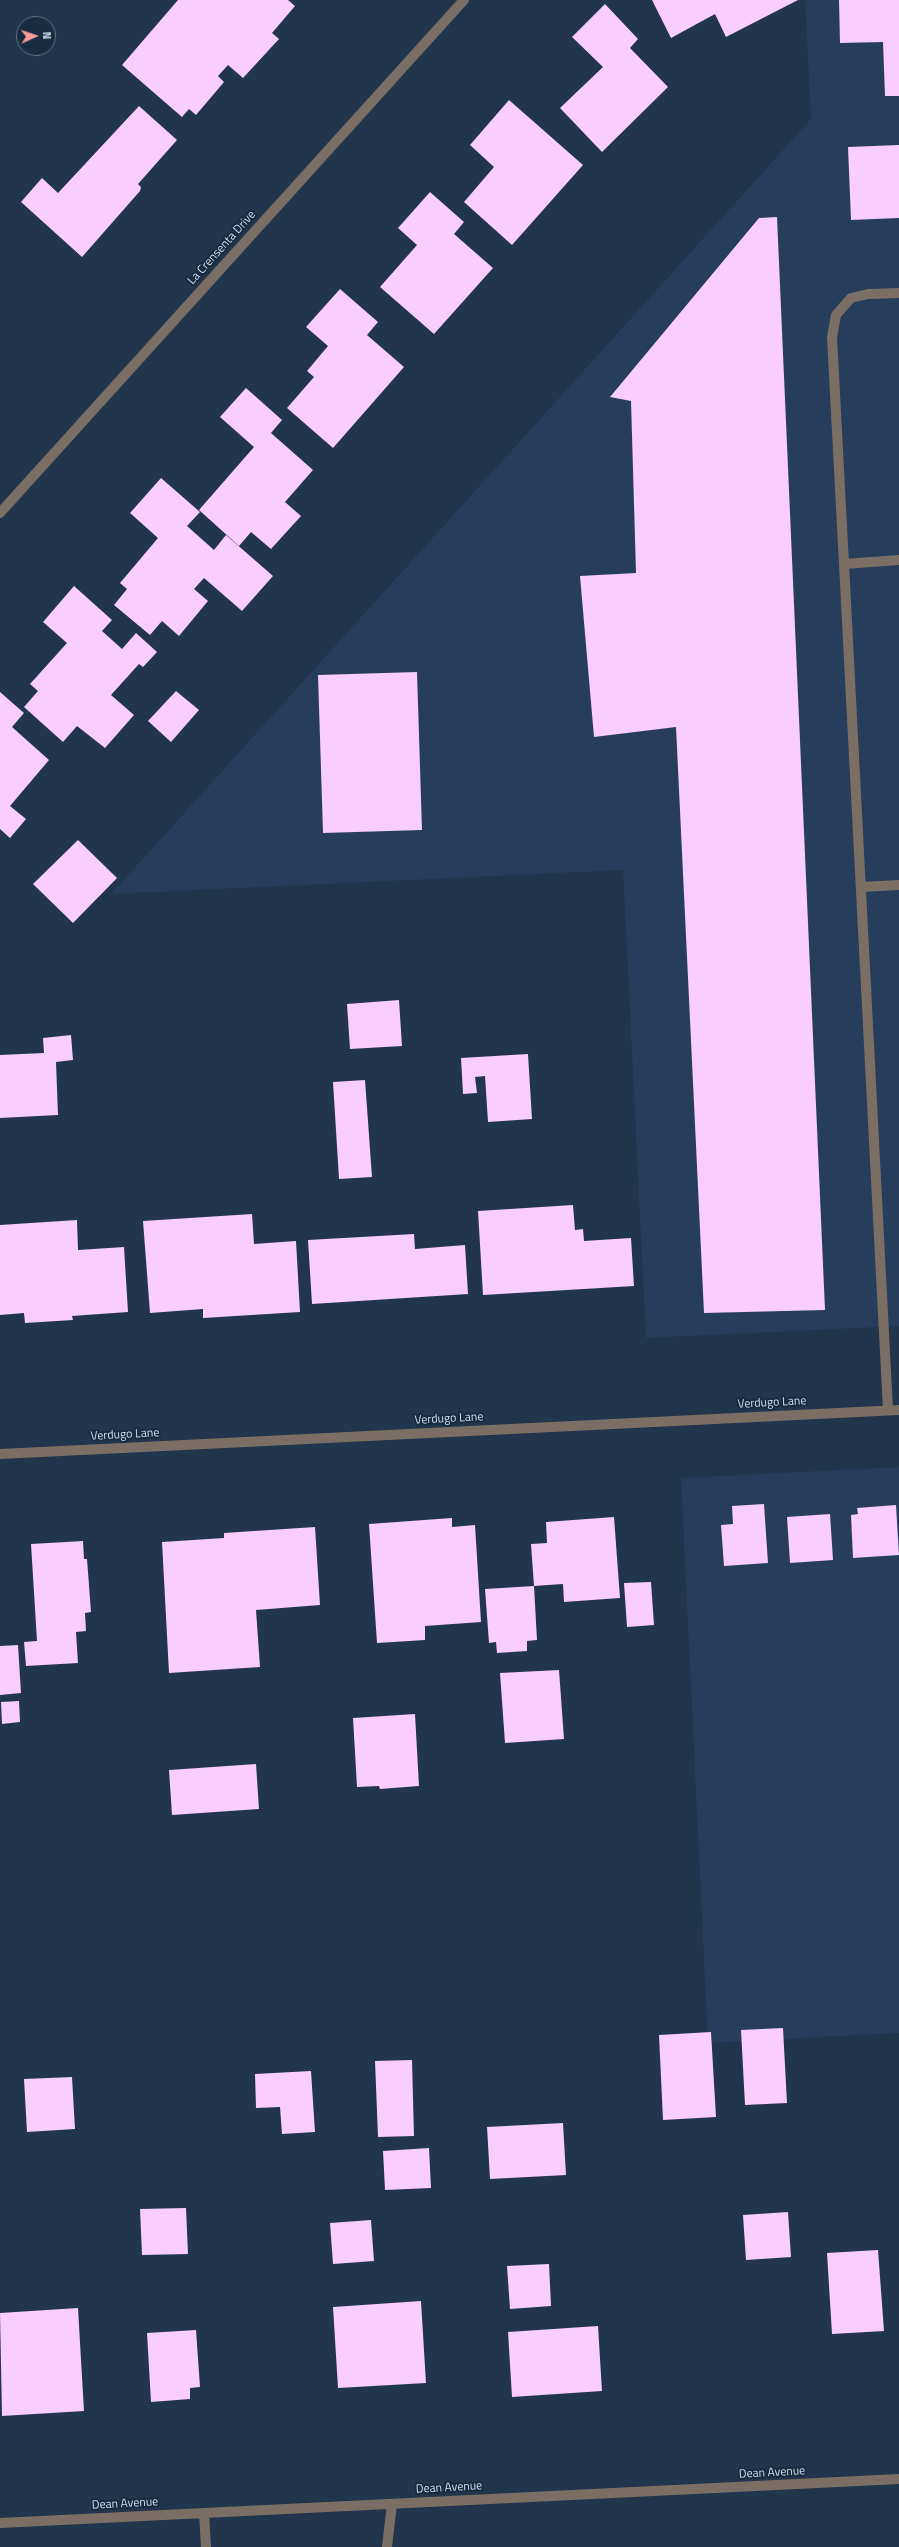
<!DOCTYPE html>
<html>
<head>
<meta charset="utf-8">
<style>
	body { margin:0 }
	#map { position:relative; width:899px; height:2547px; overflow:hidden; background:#21354c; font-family:"Titillium Web",sans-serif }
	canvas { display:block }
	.north { position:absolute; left:16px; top:16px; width:40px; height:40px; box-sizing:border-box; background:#172b41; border:1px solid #627386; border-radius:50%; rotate:87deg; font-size:11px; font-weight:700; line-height:16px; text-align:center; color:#d2deed }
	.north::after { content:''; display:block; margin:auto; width:14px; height:18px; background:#f59b98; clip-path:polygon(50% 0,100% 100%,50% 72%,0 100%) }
</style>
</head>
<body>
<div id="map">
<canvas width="899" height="2547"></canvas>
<div class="north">N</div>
</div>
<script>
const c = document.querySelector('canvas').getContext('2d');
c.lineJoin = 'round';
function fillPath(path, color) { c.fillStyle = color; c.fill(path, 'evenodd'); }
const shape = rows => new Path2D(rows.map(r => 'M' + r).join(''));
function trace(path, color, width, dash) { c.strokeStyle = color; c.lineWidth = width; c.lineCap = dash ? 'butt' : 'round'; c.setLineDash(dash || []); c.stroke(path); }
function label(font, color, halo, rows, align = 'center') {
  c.font = font + ' "Titillium Web",sans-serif'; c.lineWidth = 4; c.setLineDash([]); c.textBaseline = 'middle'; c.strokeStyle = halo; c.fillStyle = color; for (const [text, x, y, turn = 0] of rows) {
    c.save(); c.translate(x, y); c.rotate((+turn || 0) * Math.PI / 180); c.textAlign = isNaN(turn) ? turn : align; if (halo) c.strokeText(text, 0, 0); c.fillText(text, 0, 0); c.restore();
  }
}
fillPath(shape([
	[805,0,899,0,899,1326,646,1338,623,870,111,894,811,119],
	[899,1467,899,2033,708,2043,681,1478]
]), '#263e5b');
fillPath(shape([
	[178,0,288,0,295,6,272,33,279,39,243,78,228,65,218,76,224,82,196,115,189,109,182,117,122,65],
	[652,0,798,0,726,37,715,14,671,38],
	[839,0,899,0,899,96,885,96,883,42,840,43],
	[605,4,638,39,630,48,668,87,602,152,560,108,603,67,572,37],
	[509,100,583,165,512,245,464,202,494,167,470,145],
	[139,106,177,140,138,184,141,187,140,191,82,257,21,202,42,178,58,193],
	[899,145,899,218,851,220,848,147],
	[430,192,464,222,454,234,493,268,434,334,380,287,417,245,398,228],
	[777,217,825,1310,704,1313,676,727,594,737,580,576,636,573,631,401,610,397,759,218],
	[340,289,378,322,367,335,404,367,333,448,287,408,314,377,307,371,328,346,306,327],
	[246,388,282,420,271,433,313,470,285,502,301,516,271,549,251,532,239,546,199,510,254,447,220,417],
	[161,478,200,512,187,526,214,550,226,535,273,576,242,611,204,578,194,589,208,601,179,636,162,621,150,635,114,605,127,589,120,583,158,538,130,513],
	[74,586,112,620,102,631,122,649,136,633,157,652,143,667,139,664,111,695,134,715,105,748,77,726,63,742,24,707,38,691,30,684,67,643,43,622],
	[417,672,422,830,323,833,318,675],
	[176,691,199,710,171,742,148,721],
	[0,692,24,713,12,727,49,760,10,806,26,819,10,838,0,829],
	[78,840,117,878,73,923,33,884],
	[399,1000,402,1046,350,1049,347,1004],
	[71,1035,73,1060,56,1062,58,1115,0,1118,0,1055,44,1053,43,1038],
	[528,1054,532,1119,488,1122,485,1076,475,1077,477,1093,463,1094,461,1058],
	[365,1080,372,1177,339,1179,333,1082],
	[573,1205,575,1230,583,1229,584,1241,631,1238,634,1286,483,1295,478,1211],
	[252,1214,254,1244,296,1241,300,1312,203,1318,203,1309,150,1313,143,1221],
	[77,1220,78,1250,124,1247,128,1312,72,1316,73,1320,25,1323,24,1313,0,1315,0,1225],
	[414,1234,415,1249,465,1245,468,1294,312,1304,308,1240],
	[764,1504,768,1563,724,1566,721,1525,733,1524,732,1506],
	[896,1505,899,1555,853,1558,851,1515,858,1514,857,1508],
	[830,1514,833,1560,790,1563,787,1517],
	[614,1517,620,1598,564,1602,563,1584,534,1586,531,1544,547,1543,546,1522],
	[452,1518,452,1527,475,1525,481,1622,425,1626,425,1640,377,1643,369,1524],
	[315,1527,320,1605,256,1610,260,1667,169,1673,162,1542,224,1538,224,1533],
	[83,1541,84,1559,87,1559,91,1612,85,1613,86,1631,76,1632,78,1663,26,1666,24,1642,37,1641,31,1544],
	[651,1582,654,1625,627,1627,624,1583],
	[534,1586,537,1640,527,1641,527,1651,497,1653,496,1642,489,1643,485,1589],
	[18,1645,21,1693,0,1695,0,1646],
	[559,1670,564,1739,505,1743,500,1673],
	[19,1701,20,1722,2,1724,1,1702],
	[415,1714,419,1786,380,1789,379,1786,357,1787,353,1718],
	[256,1764,259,1809,172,1815,169,1770],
	[783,2028,787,2103,745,2105,741,2030],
	[711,2032,716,2117,663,2120,659,2035],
	[412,2060,414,2136,378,2137,375,2061],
	[311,2071,315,2132,282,2134,280,2107,256,2108,255,2074],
	[72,2077,75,2129,27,2132,24,2079],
	[563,2123,566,2175,490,2179,487,2127],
	[429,2148,431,2188,385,2190,383,2151],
	[186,2208,188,2254,142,2255,140,2209],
	[788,2212,791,2257,746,2260,743,2215],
	[371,2220,374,2261,333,2264,330,2223],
	[878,2250,884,2331,832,2334,827,2253],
	[549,2264,551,2306,510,2309,507,2266],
	[421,2301,426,2383,338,2388,333,2307],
	[78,2308,84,2411,2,2416,0,2313],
	[598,2326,602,2391,512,2397,508,2332],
	[196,2330,200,2387,190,2388,190,2399,151,2402,147,2333]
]), '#f9cdfd');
trace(shape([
	[0,513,464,0],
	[844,564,832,337,836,315,851,298,868,294,899,293],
	[861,887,899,885],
	[888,1410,844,564,899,560],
	[0,1454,899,1410],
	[204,2513,206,2547],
	[0,2523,899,2479],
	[387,2547,392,2504]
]), '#7b6f65', 10);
label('12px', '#d2deed', '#172b41', [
	["La Crensenta Drive",222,248,-48],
	["Verdugo Lane",772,1403,-3],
	["Verdugo Lane",449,1419,-3],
	["Verdugo Lane",125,1435,-3],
	["Dean Avenue",772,2473,-3],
	["Dean Avenue",449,2488,-3],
	["Dean Avenue",125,2504,-3]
]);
</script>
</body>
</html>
